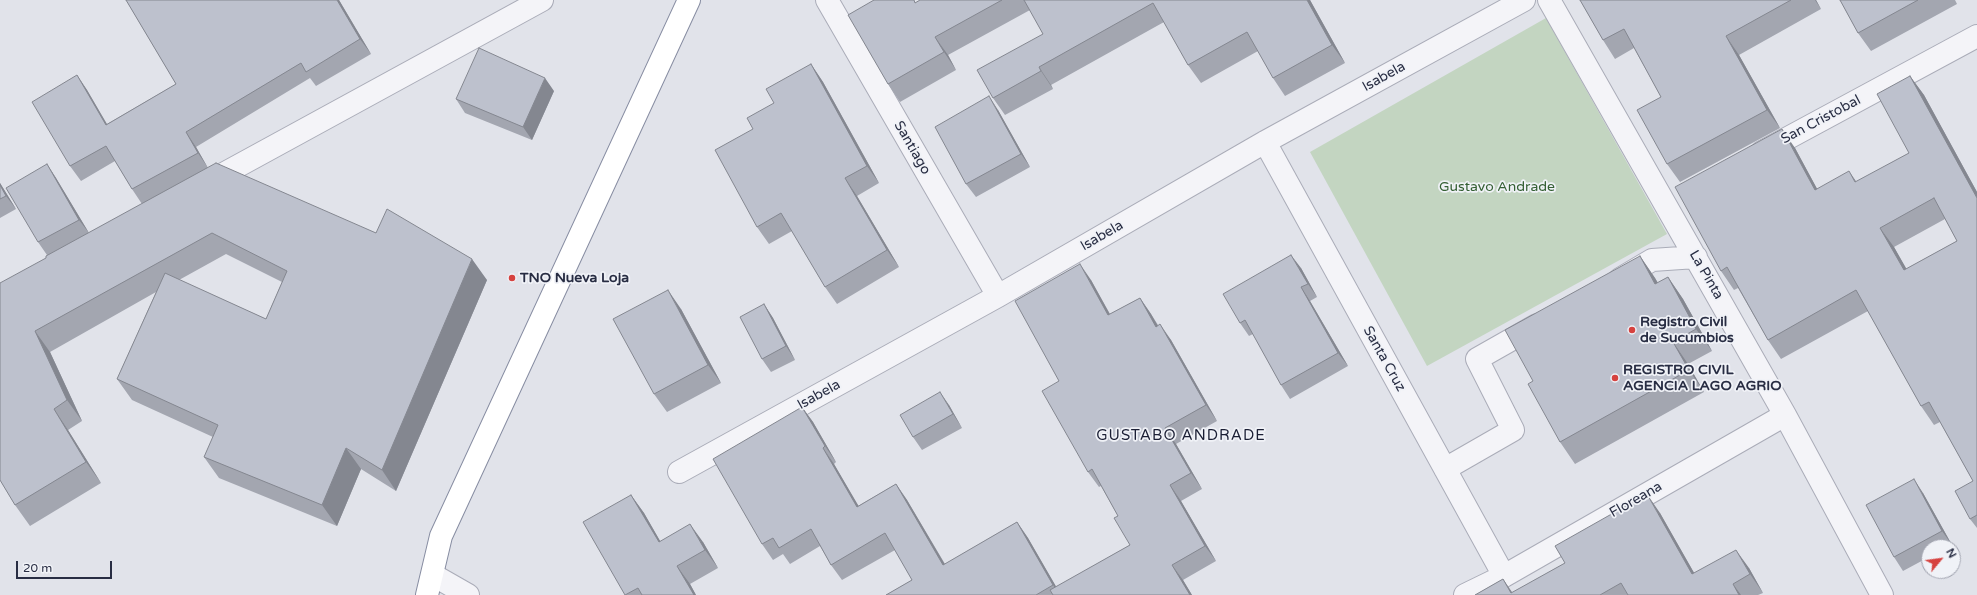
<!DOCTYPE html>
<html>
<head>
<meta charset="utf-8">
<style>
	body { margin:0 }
	#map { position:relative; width:1977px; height:595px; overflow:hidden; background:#e1e3ea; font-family:"Varela Round",sans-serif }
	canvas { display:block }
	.north { position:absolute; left:1921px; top:539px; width:40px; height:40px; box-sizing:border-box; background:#f0f2f7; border:1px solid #a0a3af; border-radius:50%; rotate:61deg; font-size:11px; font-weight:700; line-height:16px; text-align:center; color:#282d43 }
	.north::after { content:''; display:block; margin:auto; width:14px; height:18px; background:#d6423f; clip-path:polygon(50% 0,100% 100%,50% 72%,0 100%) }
	.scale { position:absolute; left:16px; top:561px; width:96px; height:18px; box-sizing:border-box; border:2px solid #282d43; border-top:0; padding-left:5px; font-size:12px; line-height:14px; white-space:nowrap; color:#282d43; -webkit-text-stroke:3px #f0f2f7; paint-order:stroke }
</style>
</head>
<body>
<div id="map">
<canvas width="1977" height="595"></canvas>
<div class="north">N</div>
<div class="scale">20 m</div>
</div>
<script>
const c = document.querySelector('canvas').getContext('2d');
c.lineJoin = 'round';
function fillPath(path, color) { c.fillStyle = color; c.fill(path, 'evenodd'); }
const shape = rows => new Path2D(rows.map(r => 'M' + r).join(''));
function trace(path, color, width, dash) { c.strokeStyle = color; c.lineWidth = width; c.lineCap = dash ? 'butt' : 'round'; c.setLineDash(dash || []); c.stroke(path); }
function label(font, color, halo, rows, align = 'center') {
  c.font = font + ' "Varela Round",sans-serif'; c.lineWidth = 3.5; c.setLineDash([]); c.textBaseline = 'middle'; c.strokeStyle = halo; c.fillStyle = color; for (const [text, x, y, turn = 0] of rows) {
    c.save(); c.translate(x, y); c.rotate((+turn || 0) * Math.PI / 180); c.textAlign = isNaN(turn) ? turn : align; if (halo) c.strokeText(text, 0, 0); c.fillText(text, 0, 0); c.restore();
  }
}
fillPath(shape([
	[1546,18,1667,234,1427,366,1310,152]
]), '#c3d5c1');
const minor = shape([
	[827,0,998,296],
	[1549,0,1785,415,1882,595],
	[1265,142,1504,576],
	[1762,152,1977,36],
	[205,184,542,0],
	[1620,279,1652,260,1696,257],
	[1445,469,1513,430,1477,359,1537,325],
	[679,472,998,296,1265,142,1524,0],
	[433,575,468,595],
	[1465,595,1504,576,1785,415]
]);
const highway = shape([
	[427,595,441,536,689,0]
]);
trace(minor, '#aaacb8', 24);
trace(highway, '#878da2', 24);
trace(minor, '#f4f4f8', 22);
trace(highway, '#fff', 22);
fillPath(shape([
	[126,0,339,0,371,54,316,86,310,78,196,147,208,168,376,233,487,280,396,491,361,469,337,526,219,478,204,457,213,437,132,400,117,379,156,292,50,352,82,421,68,430,101,483,30,526,15,505,0,480,46,258,47,255,38,242,47,164,56,178,89,233,142,204,132,189,115,161,81,181,70,166,77,75,87,90,107,124,176,84],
	[226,254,282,282,266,319,179,280],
	[920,0,1310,0,1345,63,1285,96,1273,78,1258,51,1201,83,1188,65,1164,22,1051,85,1053,89,1005,115,993,98,1043,34,1030,10,948,55,956,70,900,102,888,84,917,2],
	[1580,0,1816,0,1821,9,1739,55,1780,128,1680,182,1667,164,1661,97,1634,48,1615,59,1603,40],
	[1840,0,1955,0,1957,4,1871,51,1858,33],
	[811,64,823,82,879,183,857,196,899,267,837,304,825,287,792,231,769,244,757,227,753,129,774,103],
	[1910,76,1924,95,1977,192,1977,528,1970,519,1973,481,1940,422,1934,425,1921,406,1868,311,1781,359,1768,340,1738,288,1734,290,1721,271,1795,148,1817,189,1857,182,1909,153],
	[1945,219,1957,241,1906,269,1894,247],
	[554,91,532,140,465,113,456,99],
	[998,110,1030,167,976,197,966,184],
	[0,183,16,209,0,218],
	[1640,256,1655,278,1658,283,1668,277,1683,299,1712,351,1688,364,1704,392,1575,464,1560,442,1533,381],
	[1301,268,1317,297,1310,301,1348,366,1290,399,1281,385,1253,334,1249,336,1240,323],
	[1091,280,1110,314,1140,298,1151,314,1158,325,1171,340,1217,421,1176,444,1202,489,1181,501,1216,561,1183,580,1192,595,886,595,912,580,895,550,842,580,831,565,820,546,790,564,783,554,773,560,762,544,802,407,813,422,836,462,834,464,858,506,896,484,907,500,945,564,1017,522,1028,538,1056,587,1130,545,1118,516,1101,486,1099,487,1088,472,1059,381],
	[764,304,773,318,795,360,771,372,762,359],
	[681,309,721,383,667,412,654,394],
	[949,405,962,428,922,450,913,437],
	[1923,493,1952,545,1947,547,1929,547,1929,557,1903,571,1894,557],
	[631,495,644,513,660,541,703,542,718,568,690,584,696,595,626,595],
	[1660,513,1694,573,1749,568,1763,593,1758,595,1475,595,1503,579,1512,593,1565,563]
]), '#a3a6b0');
fillPath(shape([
	[337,0,339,0,371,54,360,39],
	[1307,0,1310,0,1345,63,1332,45],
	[1815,0,1816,0,1821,9],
	[1726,36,1739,55,1780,128,1767,110],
	[935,37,948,55,956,70,944,52],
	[811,64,823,82,879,183,867,166],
	[1039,67,1051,85,1053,89,1041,71],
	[77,75,87,90,116,140,106,125],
	[1910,76,1924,95,1977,192,1977,198],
	[545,78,554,91,532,140,523,127],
	[989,96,998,110,1030,167,1021,154],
	[1782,129,1795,148,1828,209,1815,190],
	[186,132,196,147,208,168,198,153],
	[47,164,56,178,89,233,79,220],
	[1849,171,1862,190,1855,182],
	[845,178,857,196,899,267,887,250],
	[0,183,16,209,6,196,0,185],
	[1880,228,1894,247,1918,289,1904,270],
	[1291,255,1301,268,1317,297,1308,284],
	[1640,256,1655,278,1671,306,1655,284],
	[472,259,487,280,396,491,382,470],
	[1080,264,1091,280,1119,331,1108,315],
	[1668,277,1683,299,1712,351,1696,329],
	[1301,287,1310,301,1348,366,1338,353],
	[668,290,681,309,721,383,708,365],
	[1140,298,1151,314,1167,342,1156,327],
	[764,304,773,318,795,360,786,346],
	[1160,324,1171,340,1217,421,1206,405],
	[35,331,50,352,82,421,67,400],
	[1673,342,1688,364,1704,392,1689,370],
	[940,392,949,405,962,428,953,414],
	[802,407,813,422,836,462,825,446],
	[54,409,68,430,101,483,86,462],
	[1165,428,1176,444,1202,489,1191,473],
	[346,448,361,469,337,526,322,505],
	[823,448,834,464,868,522,857,507],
	[1914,479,1923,493,1952,545,1942,531],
	[896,484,907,500,954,580,943,565],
	[1170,485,1181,501,1216,561,1205,546],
	[1647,494,1660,513,1705,592,1692,574],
	[631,495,644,513,671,560,659,542],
	[1017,522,1028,538,1061,595,1060,595,1053,585],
	[690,524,703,542,718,568,705,550],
	[1736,550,1749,568,1763,593,1750,574],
	[1172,565,1183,580,1192,595,1190,595],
	[677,566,690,584,696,595,694,595],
	[1503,579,1514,595,1512,595],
	[1733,584,1741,595,1739,595]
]), '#848790');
const building = shape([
	[126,0,337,0,360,39,306,72,301,63,186,132,198,153,132,189,106,146,70,166,32,102,77,75,106,125,176,84,126,0],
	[874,0,914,0,915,3,920,0,1002,0,935,37,944,52,888,84,848,15,874,0],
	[1024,0,1307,0,1332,45,1273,78,1247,32,1188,65,1153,3,1039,67,1041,71,993,98,977,70,1043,34,1024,0],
	[1580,0,1791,0,1726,36,1767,110,1667,164,1637,110,1661,97,1624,29,1603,40,1580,0],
	[1840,0,1918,0,1858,33,1840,0],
	[479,48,545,78,523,127,456,99,479,48],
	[811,64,867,166,845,178,887,250,825,287,781,213,757,227,715,150,753,129,747,118,774,103,766,89,811,64],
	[1910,76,1977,198,1977,515,1970,519,1955,491,1973,481,1929,402,1921,406,1856,290,1768,340,1727,267,1721,271,1675,187,1782,129,1815,190,1849,171,1855,182,1909,153,1877,94,1910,76],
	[1934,198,1957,241,1904,270,1880,228,1934,198],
	[989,96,1021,154,966,184,935,127,989,96],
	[216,163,376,233,387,209,472,259,382,470,346,448,322,505,204,457,218,425,117,379,165,273,266,319,287,271,212,233,35,331,67,400,54,409,86,462,15,505,0,480,0,283,46,258,46,256,216,163],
	[47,164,79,220,38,242,6,188,47,164],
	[0,185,6,196,0,199,0,185],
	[1291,255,1308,284,1301,287,1338,353,1281,385,1245,320,1240,323,1223,294,1291,255],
	[1640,256,1655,284,1668,277,1696,329,1673,342,1689,370,1560,442,1528,384,1533,381,1505,330,1640,256],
	[1080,264,1108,315,1140,298,1156,327,1160,324,1206,405,1165,428,1191,473,1170,485,1205,546,1172,565,1190,595,1053,595,1050,590,1130,545,1114,518,1118,516,1092,469,1088,472,1042,391,1059,381,1015,301,1080,264],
	[668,290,708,365,654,394,613,319,668,290],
	[764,304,786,346,762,359,740,317,764,304],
	[940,392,953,414,913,437,900,415,940,392],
	[802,407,825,446,823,448,857,507,896,484,943,565,1017,522,1053,585,1036,595,886,595,912,580,885,533,831,565,811,529,779,548,773,538,762,544,713,459,802,407],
	[1914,479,1942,531,1894,557,1866,505,1914,479],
	[1647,494,1692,574,1736,550,1750,574,1733,584,1739,595,1628,595,1621,583,1600,595,1475,595,1503,579,1511,593,1565,563,1555,546,1647,494],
	[631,495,659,542,690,524,705,550,677,566,694,595,642,595,638,588,625,595,583,522,631,495]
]);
fillPath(building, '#bdc1cd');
trace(building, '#848790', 1);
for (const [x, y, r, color] of [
	[512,278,4,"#d6423f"],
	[1632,330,4,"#d6423f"],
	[1615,378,4,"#d6423f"]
]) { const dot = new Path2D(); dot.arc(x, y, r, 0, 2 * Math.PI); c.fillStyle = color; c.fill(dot); trace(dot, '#f0f2f7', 1.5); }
label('14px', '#282d43', '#f0f2f7', [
	["Isabela",1384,77,-29],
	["San Cristobal",1821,120,-28],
	["Santiago",912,148,60],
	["Isabela",1102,236,-30],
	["La Pinta",1706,275,60],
	["Santa Cruz",1384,359,61],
	["Isabela",819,395,-29],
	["Floreana",1636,500,-30]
]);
label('14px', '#356034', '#f0f2f7', [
	["Gustavo Andrade",1497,187]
]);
label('bold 14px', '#282d43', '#f0f2f7', [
	["TNO Nueva Loja",520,278],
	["Registro Civil",1640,322],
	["de Sucumbios",1640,338],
	["REGISTRO CIVIL",1623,370],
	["AGENCIA LAGO AGRIO",1623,386]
], 'left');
c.letterSpacing = '1px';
label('15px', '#1a1e34', '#f0f2f7', [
	["GUSTABO ANDRADE",1181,436]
]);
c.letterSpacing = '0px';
</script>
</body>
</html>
